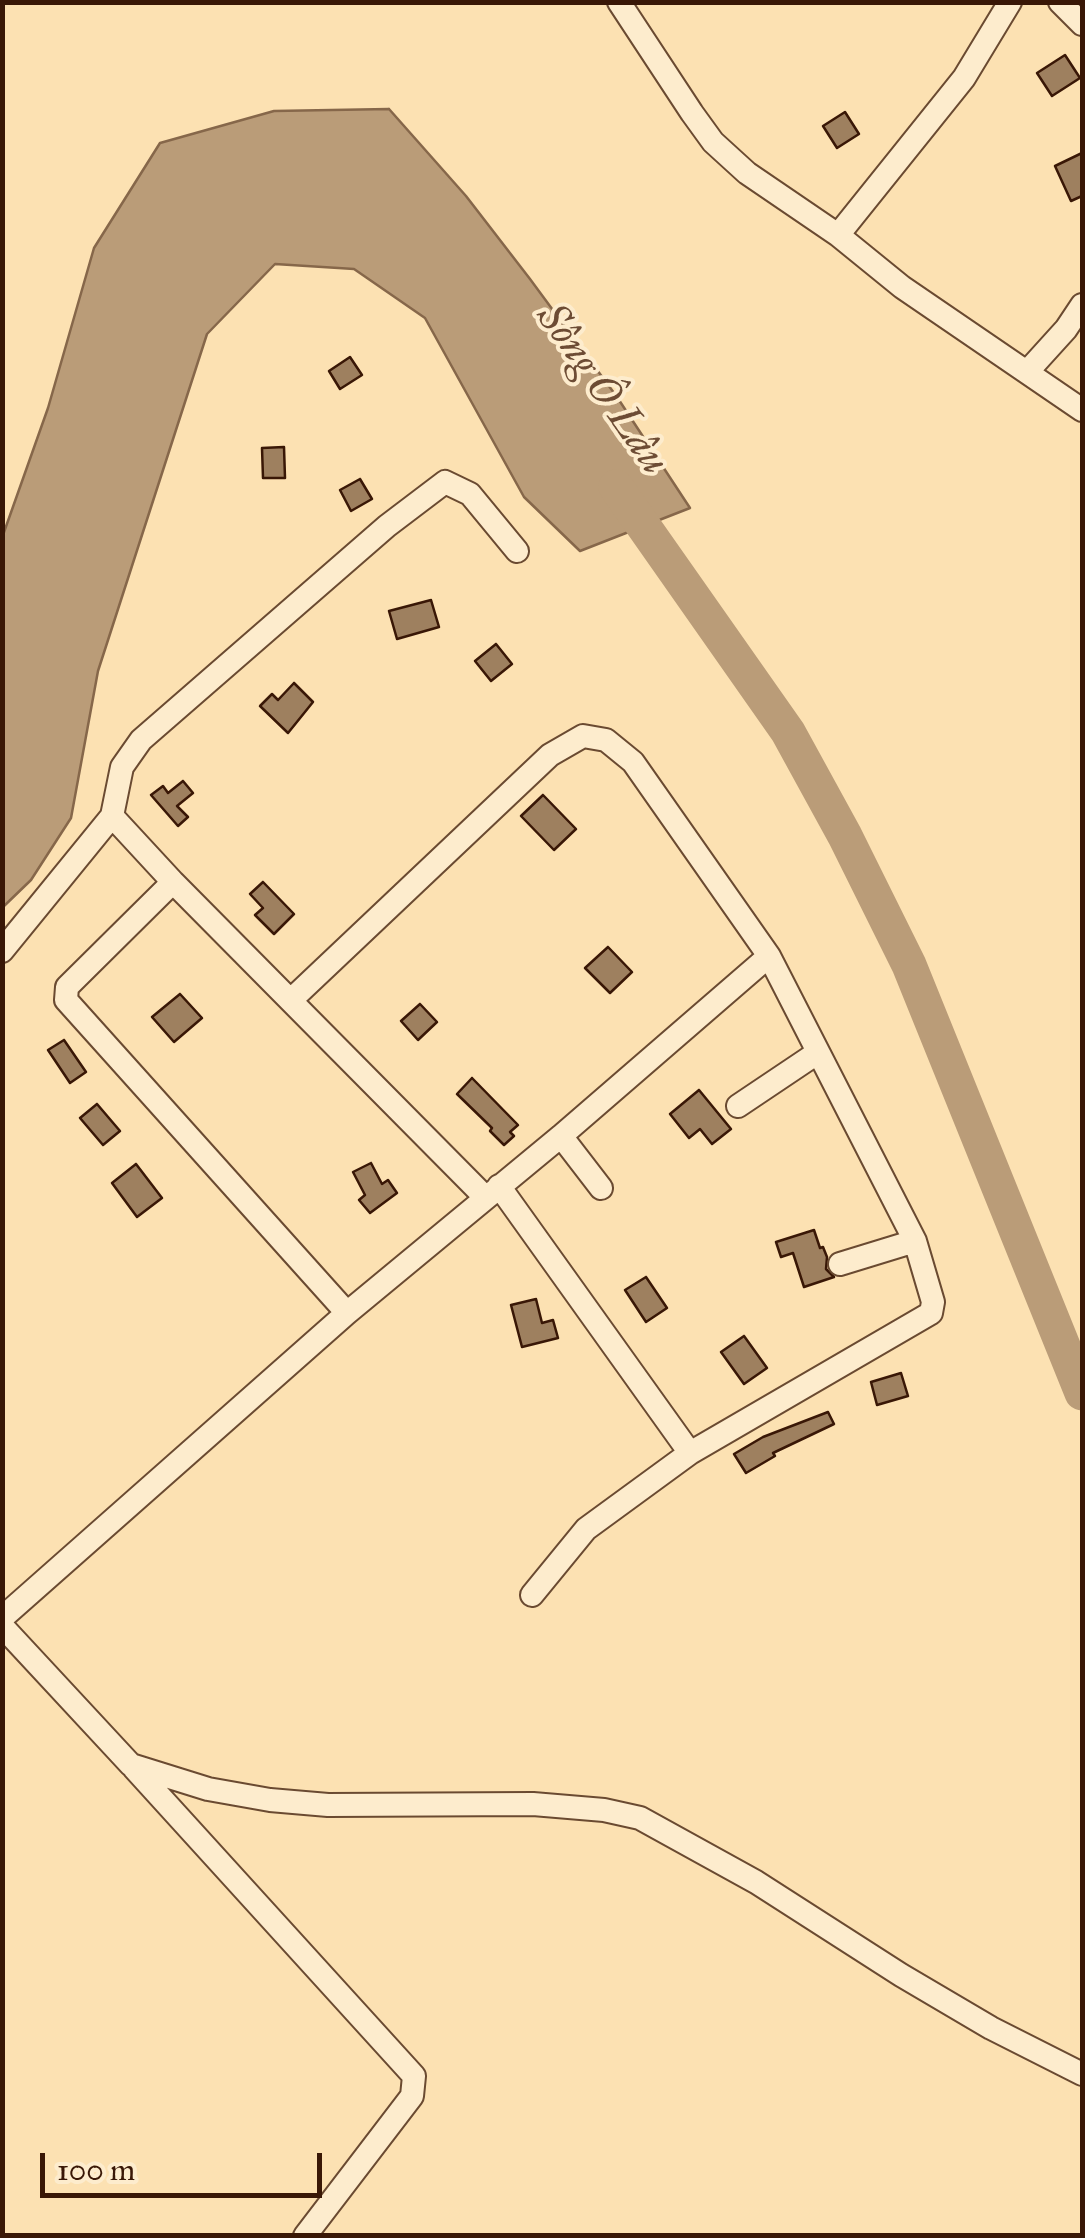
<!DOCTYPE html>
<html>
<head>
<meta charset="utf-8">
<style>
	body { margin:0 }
	#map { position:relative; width:1085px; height:2238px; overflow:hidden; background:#fce1b2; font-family:"IM FELL Great Primer",serif }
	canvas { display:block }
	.frame { position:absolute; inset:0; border:5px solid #391706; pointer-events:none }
	.scale { position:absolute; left:40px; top:2153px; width:282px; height:45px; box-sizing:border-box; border:5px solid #391706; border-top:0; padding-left:12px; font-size:30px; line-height:35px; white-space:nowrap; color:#391706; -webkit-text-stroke:8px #fdeccd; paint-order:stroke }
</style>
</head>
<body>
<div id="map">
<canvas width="1085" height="2238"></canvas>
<div class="frame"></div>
<div class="scale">100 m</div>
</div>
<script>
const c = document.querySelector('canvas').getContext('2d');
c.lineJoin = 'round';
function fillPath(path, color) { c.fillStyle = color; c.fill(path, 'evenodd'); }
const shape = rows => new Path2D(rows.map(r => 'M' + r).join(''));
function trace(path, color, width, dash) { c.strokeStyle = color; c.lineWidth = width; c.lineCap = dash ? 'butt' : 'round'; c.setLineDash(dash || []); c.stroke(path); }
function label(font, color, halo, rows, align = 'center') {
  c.font = font + ' "IM FELL Great Primer",serif'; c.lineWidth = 8; c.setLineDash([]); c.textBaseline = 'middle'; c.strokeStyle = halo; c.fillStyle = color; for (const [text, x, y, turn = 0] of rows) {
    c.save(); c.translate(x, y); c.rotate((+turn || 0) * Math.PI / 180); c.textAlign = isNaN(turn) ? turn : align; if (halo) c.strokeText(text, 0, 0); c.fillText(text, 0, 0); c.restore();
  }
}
const water = shape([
	[389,109,466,196,530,279,617,397,690,508,580,551,524,497,425,318,354,269,275,264,207,334,98,671,71,818,31,880,3,907,3,535,48,408,94,248,160,143,274,111,389,109]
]);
fillPath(water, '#ba9c78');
trace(water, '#86674a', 2.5);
trace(shape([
	[616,487,788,732,845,836,909,965,1082,1393]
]), '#ba9c78', 35);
const building = shape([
	[1065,55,1080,78,1052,96,1037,73,1065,55],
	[845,112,859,134,837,148,823,126,845,112],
	[1082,153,1082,196,1071,201,1055,166,1082,153],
	[350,357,362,375,340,389,329,371,350,357],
	[284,447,285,478,263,478,262,448,284,447],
	[360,479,372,499,351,511,340,490,360,479],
	[431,600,439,627,397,639,389,611,431,600],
	[496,644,512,664,491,681,475,661,496,644],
	[294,683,313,702,288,733,260,706,272,694,278,700,294,683],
	[183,781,193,793,177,806,188,817,178,826,151,795,163,786,168,793,183,781],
	[543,795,576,829,554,850,521,816,543,795],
	[263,882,294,914,274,934,255,915,263,908,250,894,263,882],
	[608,947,632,972,610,993,585,968,608,947],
	[180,994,202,1018,174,1042,152,1017,180,994],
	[420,1004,437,1022,418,1040,401,1021,420,1004],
	[64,1040,86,1072,70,1083,48,1050,64,1040],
	[472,1078,518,1125,510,1132,514,1136,504,1145,490,1131,492,1128,457,1094,472,1078],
	[699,1090,731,1129,712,1144,700,1129,689,1138,670,1114,699,1090],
	[97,1104,120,1131,103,1145,80,1118,97,1104],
	[371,1163,382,1184,388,1180,397,1193,370,1213,359,1200,365,1195,353,1172,371,1163],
	[136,1164,162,1198,137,1217,112,1183,136,1164],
	[814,1230,820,1248,823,1247,827,1257,826,1269,834,1277,804,1287,793,1253,781,1257,776,1242,814,1230],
	[646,1277,667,1308,646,1322,625,1290,646,1277],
	[536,1299,542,1323,553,1320,558,1338,522,1347,511,1305,536,1299],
	[744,1336,767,1368,744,1384,721,1352,744,1336],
	[901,1373,908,1396,877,1405,871,1382,901,1373],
	[828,1412,834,1424,773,1453,775,1456,746,1473,734,1454,763,1437,828,1412]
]);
fillPath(building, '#9e805f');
trace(building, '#391706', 2.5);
const minor = shape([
	[619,2,692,113,713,142,747,173,838,235,902,287,1082,410],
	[1060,2,1082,24],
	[838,235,964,78,1010,2],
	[1027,372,1066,329,1082,305],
	[173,882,67,987,66,1000,347,1313],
	[2,951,112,816],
	[291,1000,550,755,583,736,606,740,633,762,769,956,915,1241,933,1302,931,1313,690,1453,586,1529,532,1595],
	[738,1106,817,1053],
	[561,1136,601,1188],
	[499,1186,690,1453],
	[485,1197,173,882,112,816,122,767,141,740,387,526,445,482,470,494,517,551],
	[840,1264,915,1241],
	[2,1618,347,1313,561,1136,769,956],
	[2,1626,131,1765,208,1789,270,1800,328,1805,533,1804,604,1810,640,1818,756,1882,901,1975,991,2028,1082,2074],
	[134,1768,414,2076,412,2096,305,2236]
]);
trace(minor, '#6a4a31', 26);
trace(minor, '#fdeccd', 22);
label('italic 42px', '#6d4c34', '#fdeccd', [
	["Sông Ô Lâu",601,390,55]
]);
</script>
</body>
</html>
